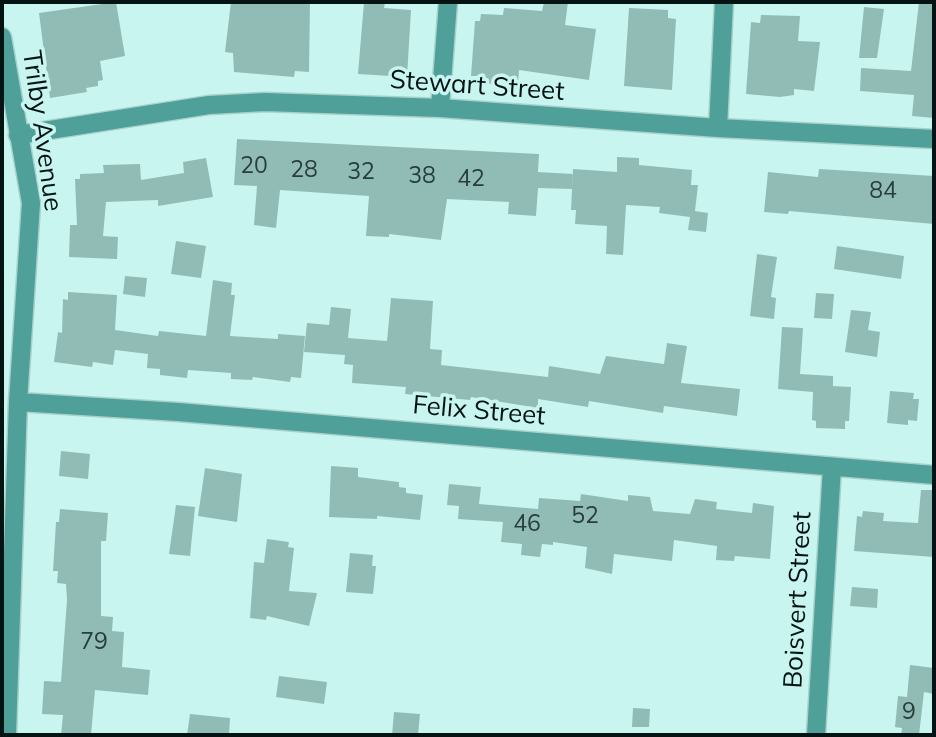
<!DOCTYPE html>
<html>
<head>
<meta charset="utf-8">
<style>
	body { margin:0 }
	#map { position:relative; width:936px; height:737px; overflow:hidden; background:#c9f5f0; font-family:Mulish,sans-serif }
	canvas { display:block }
	.frame { position:absolute; inset:0; border:4px solid #041412; pointer-events:none }
</style>
</head>
<body>
<div id="map">
<canvas width="936" height="737"></canvas>
<div class="frame"></div>
</div>
<script>
const c = document.querySelector('canvas').getContext('2d');
c.lineJoin = 'round';
function fillPath(path, color) { c.fillStyle = color; c.fill(path, 'evenodd'); }
const shape = rows => new Path2D(rows.map(r => 'M' + r).join(''));
function trace(path, color, width, dash) { c.strokeStyle = color; c.lineWidth = width; c.lineCap = dash ? 'butt' : 'round'; c.setLineDash(dash || []); c.stroke(path); }
function label(font, color, halo, rows, align = 'center') {
  c.font = font + ' Mulish,sans-serif'; c.lineWidth = 7; c.setLineDash([]); c.textBaseline = 'middle'; c.strokeStyle = halo; c.fillStyle = color; for (const [text, x, y, turn = 0] of rows) {
    c.save(); c.translate(x, y); c.rotate((+turn || 0) * Math.PI / 180); c.textAlign = isNaN(turn) ? turn : align; if (halo) c.strokeText(text, 0, 0); c.fillText(text, 0, 0); c.restore();
  }
}
fillPath(shape([
	[116,2,125,56,100,61,103,80,98,81,98,86,86,88,87,92,50,98,39,13],
	[231,2,310,2,309,72,295,71,294,77,234,72,233,53,225,52],
	[364,2,385,2,384,8,411,10,407,77,358,74],
	[544,2,568,2,565,25,596,29,589,80,519,70,518,85,476,83,477,76,471,76,475,21,480,21,481,14,503,15,504,8,542,11],
	[919,2,934,2,934,118,912,116,914,95,860,91,861,68,911,71],
	[864,7,884,9,877,58,859,58],
	[629,8,668,10,668,18,676,19,672,90,624,86],
	[761,15,800,16,798,41,820,42,814,91,794,89,794,95,780,97,746,94,751,22,760,23],
	[237,139,539,154,538,172,573,174,572,189,538,188,536,216,508,214,509,202,447,199,441,240,389,234,389,237,366,236,369,196,280,190,276,228,254,225,257,186,234,185],
	[617,157,639,158,639,165,692,170,691,185,698,185,695,211,708,213,706,232,688,230,690,217,659,213,660,207,626,205,623,255,606,254,607,226,575,224,576,210,571,210,573,169,617,172],
	[206,158,213,197,158,206,158,200,106,202,103,236,118,237,117,259,69,257,70,225,77,225,75,179,80,179,80,174,104,173,103,165,140,164,141,180,184,173,183,162],
	[819,169,934,176,934,224,789,211,788,214,764,212,768,172,818,177],
	[176,241,206,246,201,278,171,274],
	[837,246,904,256,901,279,834,269],
	[757,254,777,257,771,297,776,298,774,319,750,316],
	[125,276,147,278,145,297,123,294],
	[213,280,232,283,231,295,235,295,230,336,278,339,278,334,305,336,301,378,291,377,290,382,253,377,252,380,231,379,231,373,188,370,187,378,160,375,160,369,147,368,148,354,115,350,113,365,93,362,92,367,54,362,58,332,62,333,63,299,68,300,68,292,117,295,115,330,158,336,159,331,206,336],
	[816,293,834,294,832,319,814,318],
	[391,298,433,301,430,349,442,350,441,365,548,377,549,366,600,374,606,356,664,364,667,343,687,346,681,383,740,389,737,416,664,406,663,413,589,401,588,407,538,399,538,408,471,397,470,400,405,394,406,387,352,383,353,365,344,364,345,355,304,352,307,323,329,325,331,307,351,309,348,338,387,341],
	[851,310,871,312,868,330,880,332,877,357,845,352],
	[782,327,803,328,800,374,833,376,833,386,851,387,849,421,845,421,845,429,816,428,816,421,812,420,813,392,778,389],
	[890,391,914,393,913,399,919,399,917,421,908,420,908,425,887,423],
	[61,451,90,454,88,479,59,476],
	[331,466,358,468,358,477,399,482,399,487,406,488,406,493,423,495,420,520,377,516,377,519,329,517],
	[205,468,242,474,237,522,198,516],
	[449,484,481,487,479,504,538,509,539,498,580,501,581,494,628,501,628,495,650,497,653,511,690,514,695,499,717,502,716,509,752,513,753,503,774,506,770,559,735,556,734,561,716,560,717,546,674,540,672,561,614,554,612,574,585,568,587,547,553,542,553,545,542,544,540,557,521,555,522,544,501,542,503,522,458,519,459,506,447,505],
	[921,490,934,490,934,557,854,551,857,516,862,517,863,511,884,513,883,521,918,523],
	[176,505,195,507,190,556,169,554],
	[60,509,108,513,106,541,101,541,101,616,113,617,112,631,124,632,122,667,150,670,148,695,95,690,91,735,61,735,63,715,42,714,44,681,61,682,67,600,66,584,57,583,58,571,53,571,56,522,59,522],
	[267,539,289,542,288,547,294,548,289,591,317,593,309,626,267,616,266,620,250,618,254,562,264,563],
	[350,553,373,555,372,566,376,566,373,594,346,592],
	[852,587,878,589,877,608,850,606],
	[910,665,934,668,934,694,924,692,919,735,901,735,902,728,895,727,898,696,907,697],
	[279,676,327,682,324,704,276,697],
	[633,708,650,709,649,727,632,727],
	[394,712,420,714,418,735,392,735],
	[190,714,230,718,229,735,187,735]
]), '#91bcb6');
const minor = shape([
	[2,37,31,203,18,402,7,735],
	[440,108,448,2],
	[718,128,724,2],
	[18,135,209,105,265,102,440,108,718,128,934,139],
	[18,402,178,412,934,475],
	[816,735,832,467]
]);
trace(minor, '#a9d1cc', 21);
trace(minor, '#4ea098', 18);
label('23px', '#273e3b', null, [
	["20",254,166],
	["28",304,170],
	["32",361,172],
	["38",422,176],
	["42",471,179],
	["84",883,191],
	["52",585,516],
	["46",527,524],
	["79",94,642],
	["9",909,712]
]);
label('26px', '#041412', '#c9f5f0', [
	["Stewart Street",477,86,4],
	["Trilby Avenue",42,131,82],
	["Felix Street",479,411,5],
	["Boisvert Street",798,600,-87]
]);
</script>
</body>
</html>
